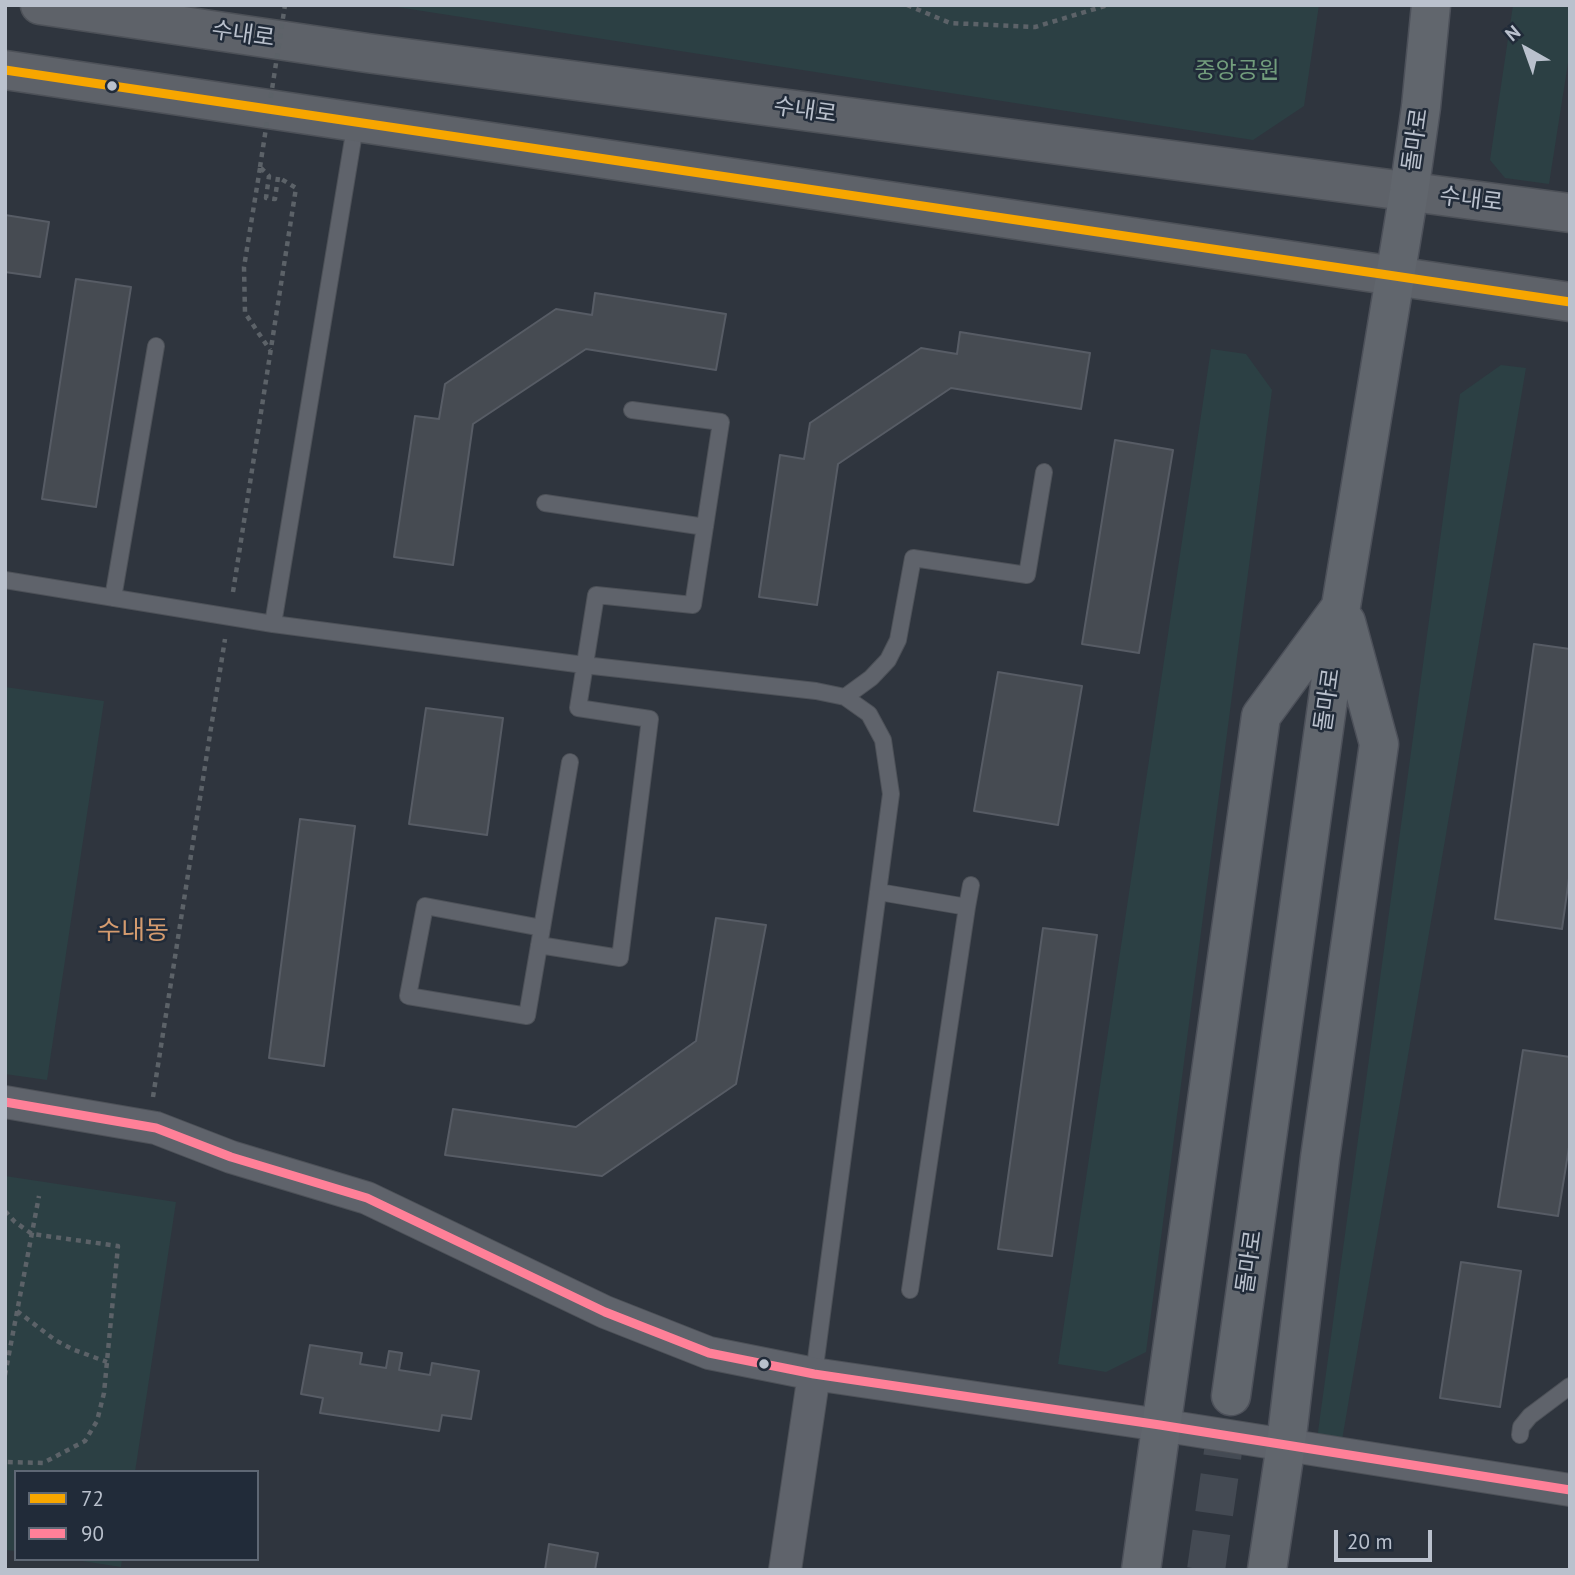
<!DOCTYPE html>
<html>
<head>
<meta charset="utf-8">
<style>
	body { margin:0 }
	#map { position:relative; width:1575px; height:1575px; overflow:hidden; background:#2f353e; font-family:"PT Sans",sans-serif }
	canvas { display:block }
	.frame { position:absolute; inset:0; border:7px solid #bac1cd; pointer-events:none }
	.legend { position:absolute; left:14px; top:1470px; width:245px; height:91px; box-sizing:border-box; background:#212b39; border:2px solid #5e6774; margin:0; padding:9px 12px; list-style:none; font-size:21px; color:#bac1cd }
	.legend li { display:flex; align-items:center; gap:14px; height:35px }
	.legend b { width:35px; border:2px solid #5e6774 }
	.north { position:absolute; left:1491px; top:14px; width:70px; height:70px; -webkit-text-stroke:5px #212b39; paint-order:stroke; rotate:320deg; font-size:19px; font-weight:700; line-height:28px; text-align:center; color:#bac1cd }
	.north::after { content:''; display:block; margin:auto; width:24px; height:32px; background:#bac1cd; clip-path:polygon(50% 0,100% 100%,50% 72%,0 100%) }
	.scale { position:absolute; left:1334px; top:1530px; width:98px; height:32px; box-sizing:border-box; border:4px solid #bac1cd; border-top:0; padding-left:9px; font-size:21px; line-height:24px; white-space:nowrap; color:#bac1cd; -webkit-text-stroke:5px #212b39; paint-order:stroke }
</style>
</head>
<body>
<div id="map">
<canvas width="1575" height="1575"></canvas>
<div class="frame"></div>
<ul class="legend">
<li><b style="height:9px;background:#f7a600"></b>72</li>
<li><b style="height:9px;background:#ff8098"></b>90</li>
</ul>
<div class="north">N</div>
<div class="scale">20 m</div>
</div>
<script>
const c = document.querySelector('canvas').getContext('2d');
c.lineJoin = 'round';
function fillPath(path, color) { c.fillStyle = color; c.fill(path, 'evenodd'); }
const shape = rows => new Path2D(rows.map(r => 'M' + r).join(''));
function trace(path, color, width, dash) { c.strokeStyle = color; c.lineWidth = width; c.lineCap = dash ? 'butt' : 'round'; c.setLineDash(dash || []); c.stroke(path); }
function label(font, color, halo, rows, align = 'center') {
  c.font = font + ' "PT Sans","Noto Sans KR",sans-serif'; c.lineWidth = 5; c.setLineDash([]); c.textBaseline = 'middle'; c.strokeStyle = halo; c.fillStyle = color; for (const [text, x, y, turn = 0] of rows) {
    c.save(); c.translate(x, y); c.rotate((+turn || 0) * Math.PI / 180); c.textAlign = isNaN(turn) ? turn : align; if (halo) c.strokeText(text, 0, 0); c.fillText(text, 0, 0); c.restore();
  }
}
fillPath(shape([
	[384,5,1319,5,1304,106,1253,140],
	[1513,5,1570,5,1570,50,1549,184,1505,178,1490,160],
	[1211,349,1246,354,1272,390,1146,1352,1106,1372,1058,1364],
	[1501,365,1526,368,1342,1440,1317,1439,1460,394],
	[5,687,104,701,47,1080,5,1074],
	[5,1176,176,1202,135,1472,16,1472,16,1551,5,1550],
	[69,1559,122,1559,121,1567]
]), '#2c4044');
const building = shape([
	[5,215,49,222,40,277,5,272,5,215],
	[76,279,131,287,96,507,42,499,76,279],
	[595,293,726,314,716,370,586,349,473,424,453,565,394,557,415,416,439,419,445,384,556,309,592,315,595,293],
	[960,332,1090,353,1081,409,951,388,838,464,817,605,759,597,780,455,804,459,810,423,921,348,957,354,960,332],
	[1115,440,1173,450,1139,653,1082,644,1115,440],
	[1534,644,1570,649,1570,871,1562,929,1495,919,1534,644],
	[998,672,1082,686,1058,825,974,811,998,672],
	[426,708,503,718,487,835,409,824,426,708],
	[300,819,355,826,324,1066,269,1058,300,819],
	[716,918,766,925,736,1084,602,1176,445,1155,453,1109,576,1127,696,1041,716,918],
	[1043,928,1097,935,1052,1256,998,1249,1043,928],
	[1523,1050,1570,1057,1570,1141,1558,1216,1498,1207,1523,1050],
	[1461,1262,1521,1271,1500,1407,1440,1398,1461,1262],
	[310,1345,362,1353,360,1364,386,1368,389,1351,402,1353,399,1370,430,1375,432,1363,479,1371,471,1419,442,1415,439,1431,320,1413,323,1398,301,1394,310,1345],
	[549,1544,598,1553,595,1570,545,1570,549,1544]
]);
fillPath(building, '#464b52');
trace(building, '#575c65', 2);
trace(shape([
	[1206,1570,1231,1396]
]), '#444a53', 38, [38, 19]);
const service = shape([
	[545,503,705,527],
	[5,580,273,624,584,665,816,691,845,697,869,714,883,740,891,794,814,1374],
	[113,598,156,346],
	[273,624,356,121],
	[845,697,871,678,888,660,898,640,913,558,1027,575,1044,472],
	[879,892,967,907,910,1290],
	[967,907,971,885],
	[542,928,425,906,408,996,527,1016,542,928,570,762],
	[539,945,620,958,650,719,578,708,596,595,693,605,721,422,632,410],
	[1520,1435,1521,1427,1530,1416,1570,1386]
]);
const minor = shape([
	[5,1102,156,1128,231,1157,367,1198,605,1312,709,1353,814,1374,1160,1425,1570,1490],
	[785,1570,814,1374]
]);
const secondary = shape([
	[40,5,367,53,1570,213],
	[5,70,1570,302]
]);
const primary = shape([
	[1231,1396,1341,606,1409,192,1421,107,1431,5],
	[1141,1570,1261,716,1338,611],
	[1267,1570,1286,1444,1320,1158,1379,744,1346,622]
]);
trace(service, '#4d5158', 18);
trace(minor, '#4d5158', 34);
trace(secondary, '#4d5158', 41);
trace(primary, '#4d515a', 41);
trace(shape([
	[907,5,950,23,1035,27,1108,5],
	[260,168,244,267,245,313,270,350],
	[233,592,296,188,278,177,275,199,266,198,269,176,260,167],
	[153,1097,225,639],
	[5,1211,15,1222,32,1234,118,1246,104,1393,97,1421,85,1441,43,1463,5,1462],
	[17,1311,55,1340,72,1349,107,1362],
	[5,1375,39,1196]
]), '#5c6268', 4.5, [5, 5]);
trace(service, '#5f636b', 16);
trace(minor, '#5f636b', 32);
trace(secondary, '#5e6269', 38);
trace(primary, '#61666d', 38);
trace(shape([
	[260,167,285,5]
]), '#5c6268', 4.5, [5, 5]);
trace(shape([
	[5,70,1570,302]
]), '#f7a600', 9);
trace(shape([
	[5,1102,156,1128,231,1157,367,1198,605,1312,709,1353,814,1374,1160,1425,1570,1490]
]), '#ff8098', 9);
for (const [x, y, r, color] of [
	[112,86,6,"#bac1cd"],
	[764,1364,6,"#bac1cd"]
]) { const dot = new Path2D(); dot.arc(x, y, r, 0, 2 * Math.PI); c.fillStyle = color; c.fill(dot); trace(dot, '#212b39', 2.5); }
label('23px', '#bac1cd', '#212b39', [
	["수내로",243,35,8],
	["수내로",805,111,8],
	["돌마로",1416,140,-82],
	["수내로",1471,200,7],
	["돌마로",1328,700,-82],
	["돌마로",1250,1262,-82]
]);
label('23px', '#729d7c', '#212b39', [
	["중앙공원",1237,71]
]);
label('26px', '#d49b6e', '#212b39', [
	["수내동",133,932]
]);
</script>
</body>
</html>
